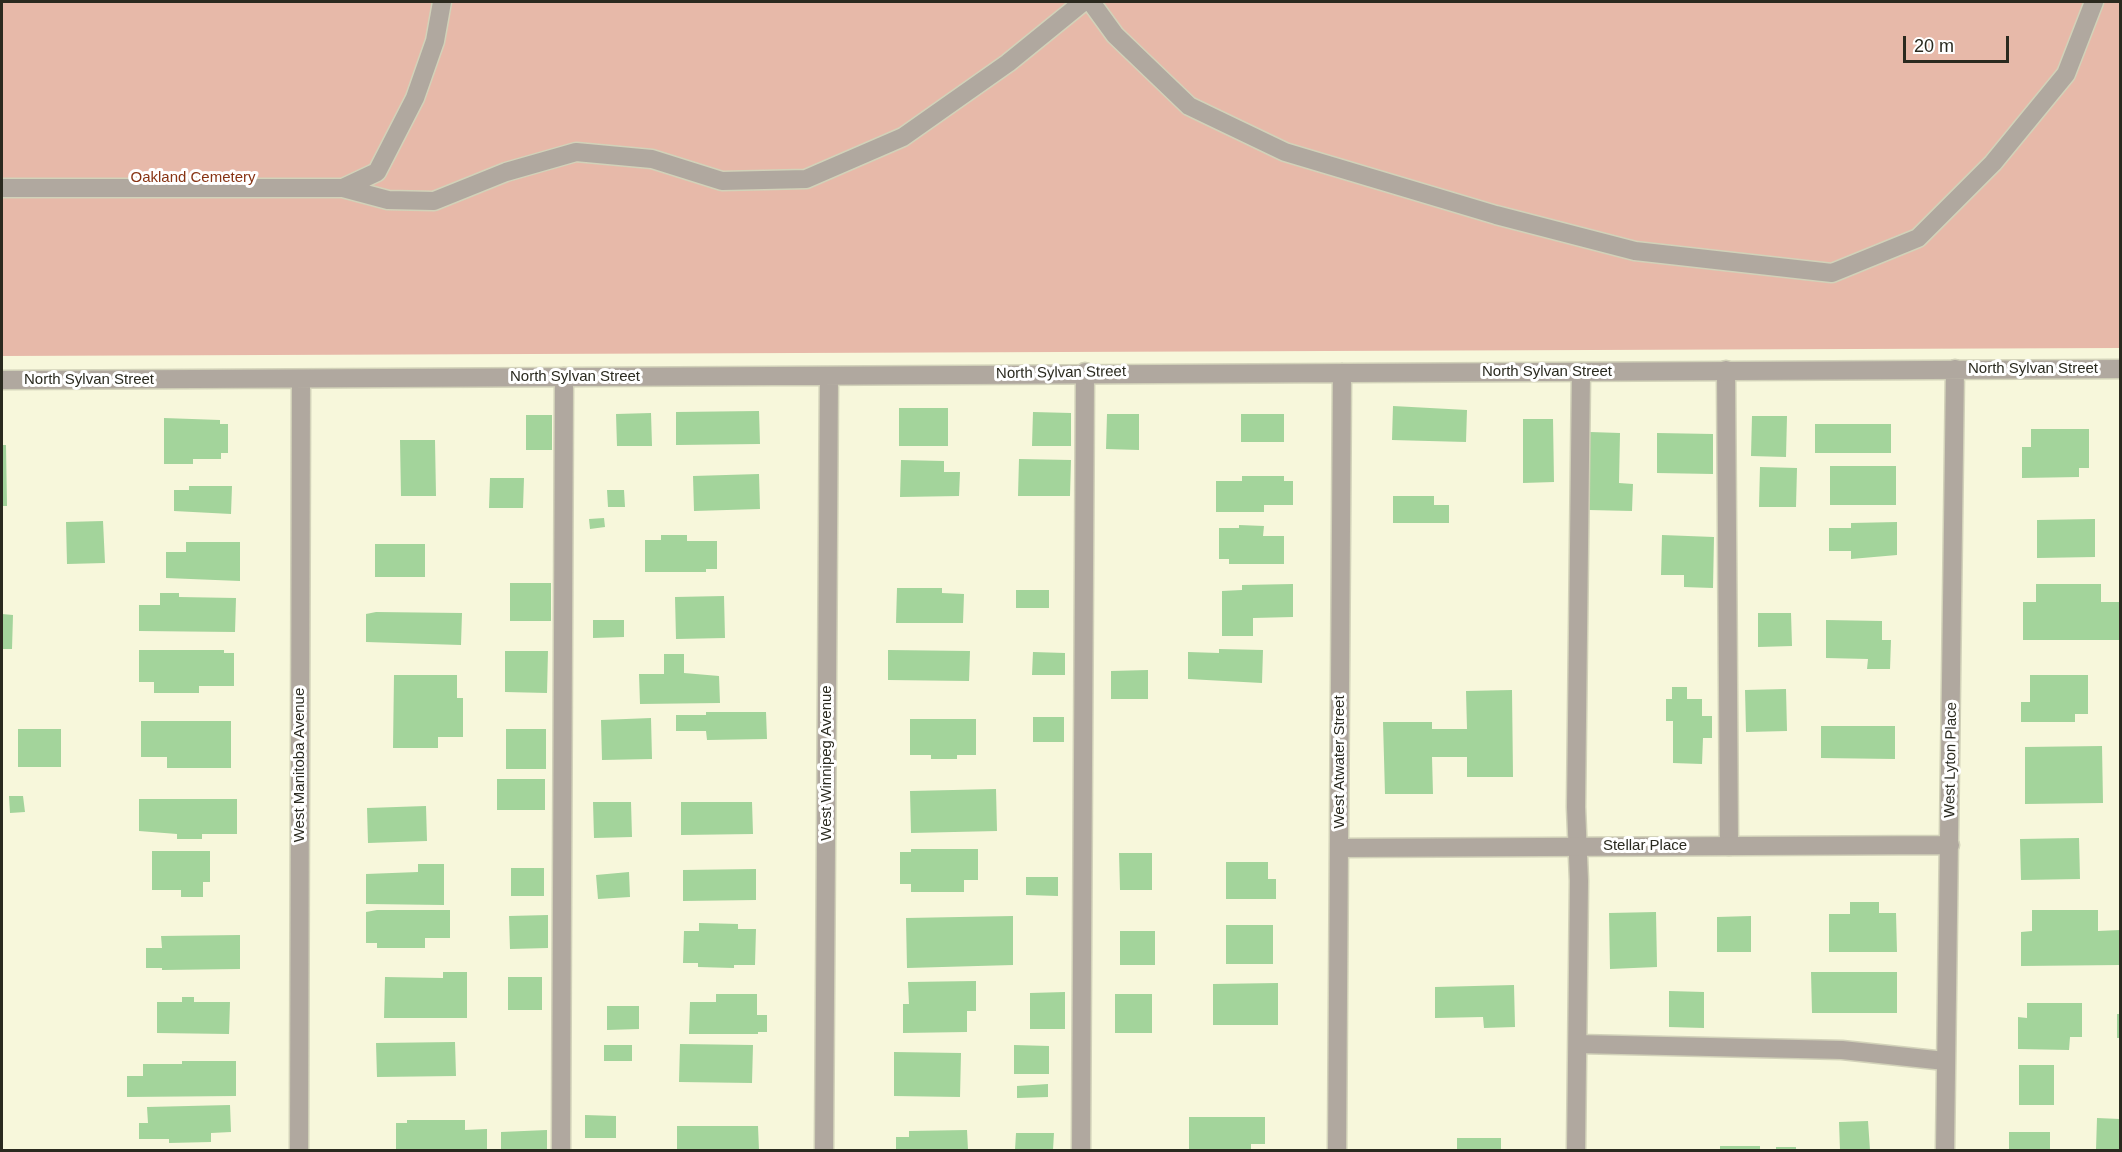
<!DOCTYPE html>
<html>
<head>
<meta charset="utf-8">
<style>
	body { margin:0 }
	#map { position:relative; width:2122px; height:1152px; overflow:hidden; background:#f7f7db; font-family:Helvetica,sans-serif }
	canvas { display:block }
	.frame { position:absolute; inset:0; border:3px solid #2a2a1f; pointer-events:none }
	.scale { position:absolute; left:1903px; top:36px; width:106px; height:27px; box-sizing:border-box; border:3px solid #2a2a1f; border-top:0; padding-left:8px; font-size:18px; line-height:21px; white-space:nowrap; color:#2a2a1f; -webkit-text-stroke:4px #fff; paint-order:stroke }
</style>
</head>
<body>
<div id="map">
<canvas width="2122" height="1152"></canvas>
<div class="frame"></div>
<div class="scale">20 m</div>
</div>
<script>
const c = document.querySelector('canvas').getContext('2d');
c.lineJoin = 'round';
function fillPath(path, color) { c.fillStyle = color; c.fill(path, 'evenodd'); }
const shape = rows => new Path2D(rows.map(r => 'M' + r).join(''));
function trace(path, color, width, dash) { c.strokeStyle = color; c.lineWidth = width; c.lineCap = dash ? 'butt' : 'round'; c.setLineDash(dash || []); c.stroke(path); }
function label(font, color, halo, rows, align = 'center') {
  c.font = font + ' Helvetica,sans-serif'; c.lineWidth = 6; c.setLineDash([]); c.textBaseline = 'middle'; c.strokeStyle = halo; c.fillStyle = color; for (const [text, x, y, turn = 0] of rows) {
    c.save(); c.translate(x, y); c.rotate((+turn || 0) * Math.PI / 180); c.textAlign = isNaN(turn) ? turn : align; if (halo) c.strokeText(text, 0, 0); c.fillText(text, 0, 0); c.restore();
  }
}
fillPath(shape([
	[2,2,2120,2,2120,348,2,356]
]), '#e7b9a9');
fillPath(shape([
	[1393,406,1467,410,1466,442,1392,440],
	[899,408,948,408,948,446,899,446],
	[759,411,760,444,676,445,676,412],
	[1033,412,1071,413,1071,446,1032,446],
	[651,413,652,446,617,446,616,414],
	[1107,414,1139,414,1139,450,1106,449],
	[1241,414,1284,414,1284,442,1241,442],
	[526,415,552,415,552,450,526,450],
	[1752,416,1787,416,1786,457,1751,456],
	[164,418,220,420,220,424,228,424,228,453,221,453,221,459,193,459,193,464,164,464],
	[1523,419,1553,419,1554,482,1523,483],
	[1815,424,1891,424,1891,453,1815,453],
	[2031,429,2089,429,2089,468,2079,468,2079,477,2022,478,2022,447,2031,447],
	[1590,432,1620,433,1619,483,1633,484,1632,511,1589,510],
	[1657,433,1713,434,1713,474,1657,473],
	[400,440,435,440,436,496,401,496],
	[2,445,6,445,7,506,2,506],
	[1019,459,1071,460,1070,496,1018,496],
	[901,460,944,461,944,472,960,472,959,496,900,497],
	[1830,466,1896,466,1896,505,1830,505],
	[1760,467,1797,468,1796,507,1759,507],
	[759,474,760,509,694,511,693,476],
	[1242,476,1284,476,1284,481,1293,481,1293,505,1264,505,1264,512,1216,512,1216,481,1242,481],
	[490,478,524,478,523,508,489,508],
	[189,486,232,486,231,514,174,511,174,490,189,490],
	[607,490,624,490,625,507,608,507],
	[1393,496,1434,496,1434,505,1449,505,1449,523,1393,523],
	[604,518,605,527,590,529,589,519],
	[2095,519,2095,557,2037,558,2037,520],
	[103,521,105,563,67,564,66,522],
	[1897,522,1897,555,1851,559,1851,551,1829,551,1829,528,1851,528,1851,523],
	[1239,525,1264,526,1263,536,1284,536,1284,564,1229,564,1229,559,1219,559,1219,528,1239,528],
	[661,535,687,535,687,541,717,541,717,569,706,569,706,572,645,572,645,540,661,540],
	[1662,535,1714,537,1713,588,1684,587,1684,575,1661,575],
	[186,542,240,542,240,581,166,578,166,552,186,552],
	[375,544,425,544,425,577,375,577],
	[510,583,551,583,551,621,510,621],
	[1293,584,1293,617,1253,618,1253,636,1222,636,1222,591,1242,590,1242,585],
	[2036,584,2101,584,2101,602,2120,602,2120,640,2023,640,2023,602,2036,602],
	[897,588,942,588,942,593,964,594,963,623,896,623],
	[1016,590,1049,590,1049,608,1016,608],
	[160,593,179,593,179,597,236,598,235,632,139,631,139,605,160,605],
	[724,596,725,638,676,639,675,597],
	[376,612,462,613,461,645,366,642,366,614],
	[1758,613,1791,613,1792,646,1758,647],
	[2,614,13,615,12,649,2,649],
	[593,620,624,620,624,637,593,638],
	[1826,620,1882,621,1882,640,1891,640,1890,669,1867,669,1868,659,1826,658],
	[1219,649,1263,650,1262,683,1188,679,1188,652,1219,653],
	[139,650,224,650,224,653,234,653,234,686,199,686,199,693,154,693,154,682,139,682],
	[888,650,970,651,969,681,888,680],
	[505,651,548,651,547,693,505,692],
	[1033,652,1065,653,1065,675,1032,675],
	[664,654,684,654,684,673,719,676,720,703,640,704,639,674,664,674],
	[1148,670,1148,699,1111,699,1111,671],
	[394,675,457,675,457,698,463,698,463,737,438,737,438,748,393,748],
	[2030,675,2088,675,2088,714,2075,714,2075,722,2021,722,2021,702,2030,702],
	[1672,687,1687,687,1687,699,1702,699,1702,716,1712,716,1712,738,1703,738,1702,764,1673,763,1673,721,1666,721,1666,699,1672,699],
	[1786,689,1787,731,1746,732,1745,690],
	[1512,690,1513,777,1467,777,1467,757,1432,757,1433,794,1385,794,1383,722,1432,722,1432,729,1467,729,1466,691],
	[706,712,766,712,767,739,707,740,706,731,676,731,676,715,706,715],
	[1033,717,1064,717,1064,742,1033,742],
	[651,718,652,759,602,760,601,720],
	[910,719,976,719,976,755,957,755,957,759,931,759,931,755,910,755],
	[141,721,231,721,231,768,167,768,167,757,141,757],
	[1821,726,1895,726,1895,759,1821,758],
	[18,729,61,729,61,767,18,767],
	[506,729,546,729,546,769,506,769],
	[2102,746,2103,803,2025,804,2025,747],
	[497,779,545,779,545,810,497,810],
	[996,789,997,831,911,833,910,791],
	[9,796,23,796,25,812,10,813],
	[139,799,237,799,237,834,202,834,202,839,177,839,177,834,139,831],
	[593,802,631,802,632,837,594,838],
	[681,802,752,802,753,834,681,835],
	[426,806,427,841,368,843,367,808],
	[2079,838,2080,879,2021,880,2020,839],
	[911,849,978,849,978,880,964,880,964,892,911,892,911,884,900,884,900,852,911,852],
	[152,851,210,851,210,882,203,882,203,897,181,897,181,890,152,890],
	[1119,853,1152,853,1152,890,1120,890],
	[1226,862,1268,862,1268,879,1276,879,1276,899,1226,899],
	[418,864,444,864,444,905,366,904,366,874,418,872],
	[511,868,544,868,544,896,511,896],
	[756,869,756,900,683,901,683,870],
	[629,872,630,897,598,899,596,875],
	[1026,877,1058,877,1058,896,1026,895],
	[1850,902,1879,902,1879,913,1896,913,1897,952,1829,952,1829,914,1850,914],
	[377,910,450,910,450,938,425,938,425,948,377,948,377,943,366,943,366,912],
	[2032,910,2098,910,2098,931,2120,930,2120,965,2021,966,2021,932,2032,931],
	[1656,912,1657,967,1610,969,1609,913],
	[548,915,548,948,510,949,509,916],
	[1013,916,1013,965,907,968,906,918],
	[1751,916,1751,952,1717,952,1717,917],
	[699,923,738,924,738,929,756,929,755,965,734,965,734,968,698,967,698,963,683,963,684,931,699,931],
	[1226,925,1273,925,1273,964,1226,964],
	[1120,931,1155,931,1155,965,1120,965],
	[240,935,240,969,162,970,162,968,146,968,146,948,162,948,161,936],
	[443,972,467,972,467,1018,384,1018,385,977,443,978],
	[1811,972,1897,972,1897,1013,1812,1013],
	[508,977,542,977,542,1010,508,1010],
	[976,981,976,1011,967,1011,967,1032,903,1033,903,1004,909,1004,908,982],
	[1278,983,1278,1025,1213,1025,1213,984],
	[1514,985,1515,1027,1484,1028,1483,1017,1435,1018,1435,987],
	[1669,991,1704,992,1704,1028,1669,1027],
	[1065,992,1065,1029,1030,1029,1030,993],
	[716,994,757,994,757,1015,767,1015,767,1032,758,1032,758,1034,689,1034,690,1002,716,1002],
	[1115,994,1152,994,1152,1033,1115,1033],
	[182,997,194,997,194,1002,230,1002,229,1034,157,1033,157,1002,182,1002],
	[2027,1003,2082,1003,2082,1037,2070,1037,2069,1050,2018,1049,2018,1017,2027,1018],
	[607,1006,639,1006,639,1029,607,1030],
	[2117,1014,2120,1014,2120,1038,2117,1038],
	[455,1042,456,1076,377,1077,376,1043],
	[680,1044,753,1045,752,1083,679,1082],
	[604,1045,632,1045,632,1061,604,1061],
	[1014,1045,1049,1046,1049,1074,1014,1074],
	[894,1052,961,1053,960,1097,894,1096],
	[182,1061,236,1061,236,1096,127,1097,127,1076,143,1076,143,1064,182,1064],
	[2019,1065,2054,1065,2054,1105,2019,1105],
	[1048,1084,1048,1097,1017,1098,1017,1086],
	[230,1105,231,1132,211,1133,211,1142,169,1143,169,1139,139,1139,139,1123,148,1123,147,1107],
	[585,1115,616,1116,616,1138,585,1138],
	[1189,1117,1265,1117,1265,1144,1251,1144,1251,1150,1189,1150],
	[2097,1118,2120,1119,2120,1150,2096,1150],
	[407,1120,465,1120,465,1130,487,1129,487,1150,396,1150,396,1123,407,1123],
	[1868,1121,1870,1150,1840,1150,1839,1122],
	[677,1126,758,1126,759,1150,677,1150],
	[547,1130,547,1150,501,1150,501,1132],
	[967,1130,968,1150,896,1150,896,1137,909,1137,909,1131],
	[2009,1132,2050,1132,2050,1150,2009,1150],
	[1016,1133,1054,1133,1053,1150,1015,1150],
	[1457,1138,1501,1138,1501,1150,1457,1150],
	[1720,1146,1760,1146,1760,1150,1720,1150],
	[1776,1147,1796,1147,1796,1150,1776,1150]
]), '#a3d49b');
const lane = shape([
	[1091,2,1115,35,1189,106,1285,152,1496,215,1635,251,1832,273,1918,238,1993,163,2066,74,2094,2],
	[2,188,343,188,377,172,415,98,435,41,442,2],
	[343,188,388,200,434,201,506,172,576,152,652,159,722,181,806,179,903,137,1008,63,1083,2],
	[1726,370,1729,846],
	[1578,1044,1842,1050,1945,1061],
	[561,1150,564,377],
	[1081,1150,1085,372],
	[1576,1150,1579,881,1576,807,1581,372]
]);
const street = shape([
	[2,380,2120,369],
	[1340,848,1950,845],
	[299,1150,301,379],
	[824,1150,829,376],
	[1337,1150,1342,373],
	[1945,1150,1955,369]
]);
trace(lane, '#d2d2b9', 21);
trace(street, '#d2d2b9', 21);
trace(lane, '#b0a89f', 18);
trace(street, '#b0a89f', 18);
label('15px', '#873313', '#fff', [
	["Oakland Cemetery",193,178]
]);
label('15px', '#2a2a1f', '#fff', [
	["North Sylvan Street",2033,369],
	["North Sylvan Street",1547,372],
	["North Sylvan Street",1061,373,-1],
	["North Sylvan Street",575,377],
	["North Sylvan Street",89,380],
	["West Lyton Place",1951,760,-89],
	["West Atwater Street",1340,762,-90],
	["West Winnipeg Avenue",827,763,-90],
	["West Manitoba Avenue",300,765,-90],
	["Stellar Place",1645,846]
]);
</script>
</body>
</html>
